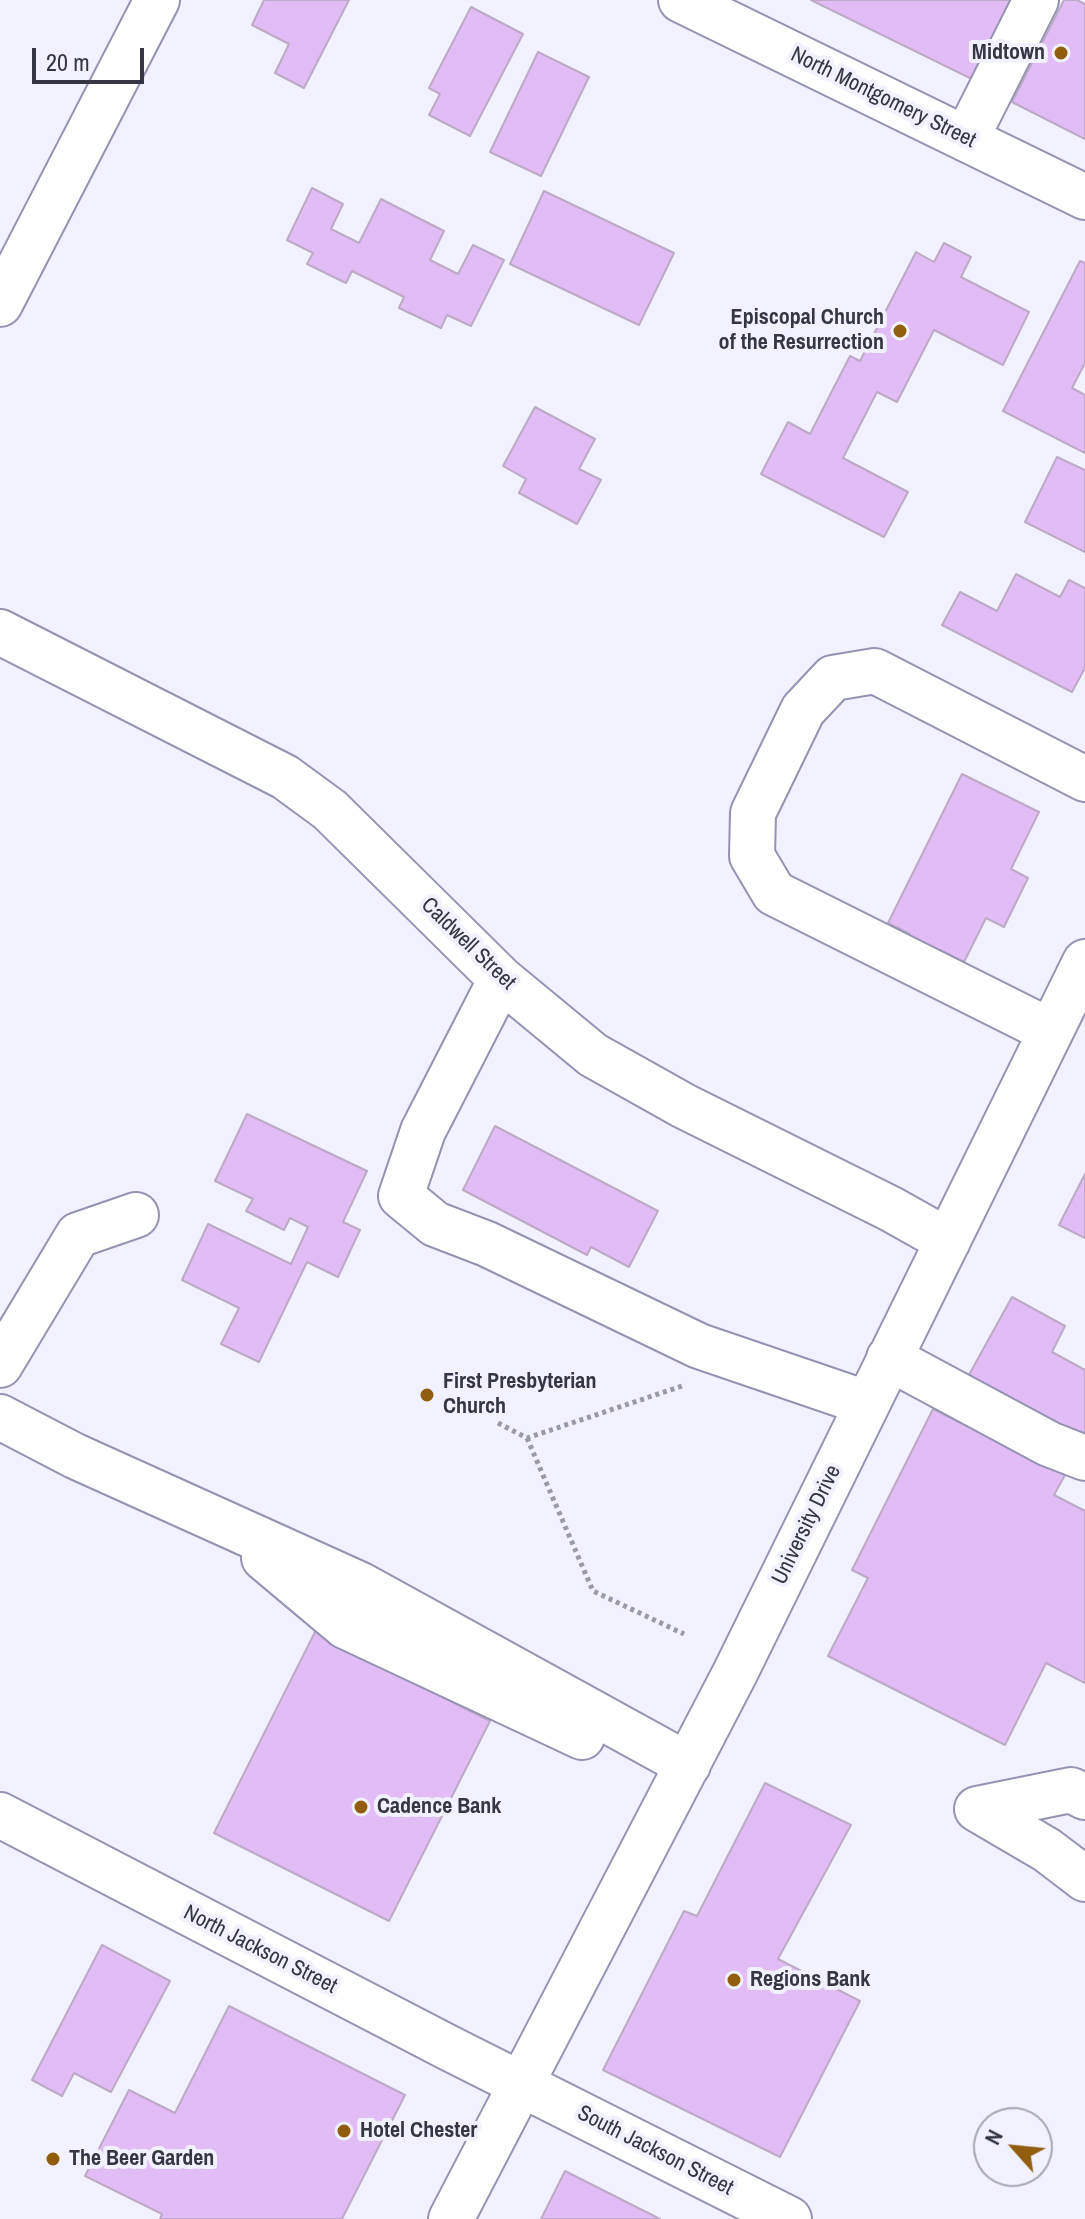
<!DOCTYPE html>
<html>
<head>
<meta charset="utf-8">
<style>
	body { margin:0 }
	#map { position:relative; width:1085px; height:2219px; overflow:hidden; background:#f1f1ff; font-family:"Archivo Narrow",sans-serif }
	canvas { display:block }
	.north { position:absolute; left:973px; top:2107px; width:80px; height:80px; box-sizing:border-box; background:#f1f1ff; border:2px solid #a6a6b4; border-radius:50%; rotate:297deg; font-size:22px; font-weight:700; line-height:32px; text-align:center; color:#363543 }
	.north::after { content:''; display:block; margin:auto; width:28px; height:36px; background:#915d0e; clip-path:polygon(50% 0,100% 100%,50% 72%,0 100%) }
	.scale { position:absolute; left:32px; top:48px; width:112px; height:36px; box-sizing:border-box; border:4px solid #363543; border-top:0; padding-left:10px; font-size:24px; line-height:28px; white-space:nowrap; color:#363543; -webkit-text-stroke:6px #f1f1ff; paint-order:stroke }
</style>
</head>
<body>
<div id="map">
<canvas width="1085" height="2219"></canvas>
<div class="north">N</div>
<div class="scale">20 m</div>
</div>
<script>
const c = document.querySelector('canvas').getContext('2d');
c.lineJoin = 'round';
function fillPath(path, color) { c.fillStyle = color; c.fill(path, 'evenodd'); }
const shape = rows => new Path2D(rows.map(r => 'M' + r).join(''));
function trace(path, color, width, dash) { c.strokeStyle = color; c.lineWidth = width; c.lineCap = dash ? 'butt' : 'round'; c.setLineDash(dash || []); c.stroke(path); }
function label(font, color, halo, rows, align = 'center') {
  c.font = font + ' "Archivo Narrow",sans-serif'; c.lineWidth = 8; c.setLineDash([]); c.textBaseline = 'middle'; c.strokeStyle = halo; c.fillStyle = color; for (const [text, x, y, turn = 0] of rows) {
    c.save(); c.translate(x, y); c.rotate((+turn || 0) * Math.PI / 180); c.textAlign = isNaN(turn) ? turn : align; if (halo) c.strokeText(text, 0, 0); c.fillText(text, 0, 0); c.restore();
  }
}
const building = shape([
	[264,0,349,0,304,88,275,73,289,44,252,25,264,0],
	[811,0,1024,0,982,84,811,0],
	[1064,0,1077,0,1085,4,1085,139,1012,102,1064,0],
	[471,7,523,34,470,136,429,115,440,94,429,88,471,7],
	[538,52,589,77,541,176,490,152,538,52],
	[312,188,343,204,331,229,359,243,381,199,444,231,430,260,458,274,473,245,504,260,471,326,447,315,441,328,399,308,404,297,352,271,346,283,307,264,313,253,287,240,312,188],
	[544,191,674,253,639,325,510,264,544,191],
	[944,243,971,257,961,277,1029,312,1003,365,934,330,897,402,877,392,843,458,908,492,884,537,761,474,788,422,810,434,850,356,860,361,916,252,934,262,944,243],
	[1080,261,1085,263,1085,363,1072,388,1085,395,1085,453,1003,411,1080,261],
	[535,407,595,439,579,469,601,480,577,524,519,493,526,479,503,466,535,407],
	[1057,457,1085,470,1085,552,1025,522,1057,457],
	[1016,574,1060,597,1069,580,1085,588,1085,668,1072,692,942,625,960,592,997,611,1016,574],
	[962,774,1039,812,1011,869,1028,878,1004,927,986,918,964,962,940,950,923,984,892,969,910,934,888,923,962,774],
	[247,1114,367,1171,343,1222,360,1230,338,1277,307,1262,259,1362,221,1344,239,1308,182,1280,208,1224,291,1264,308,1227,290,1218,284,1230,246,1211,253,1199,215,1181,247,1114],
	[495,1126,658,1211,629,1267,591,1247,587,1255,463,1190,495,1126],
	[1085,1174,1085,1238,1059,1225,1085,1174],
	[1012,1297,1065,1326,1052,1352,1085,1370,1085,1447,965,1382,1012,1297],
	[933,1409,1065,1475,1054,1495,1085,1511,1085,1683,1046,1663,1005,1745,828,1656,868,1578,852,1570,933,1409],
	[321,1620,369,1660,490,1721,389,1921,214,1833,321,1620],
	[765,1783,851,1825,778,1959,860,2001,780,2157,603,2070,684,1911,697,1916,765,1783],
	[102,1945,170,1981,111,2092,74,2073,62,2096,32,2080,102,1945],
	[229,2006,405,2095,342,2219,160,2219,162,2214,85,2176,129,2090,175,2113,229,2006],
	[565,2171,660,2219,541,2219,565,2171]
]);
fillPath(building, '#e2bcf4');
trace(building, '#bdaac7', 2);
const minor = shape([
	[681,0,1085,197],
	[966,139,1036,0],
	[0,632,285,777,330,810,501,979,593,1055,684,1106,891,1209,948,1241],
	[501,979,423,1131,401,1196,435,1224,487,1244,699,1346,866,1403],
	[1050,1031,774,893,752,856,753,813,803,710,833,678,875,671,1085,779],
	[889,1358,1049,1444,1085,1458],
	[0,1365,78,1235,136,1215],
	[0,1417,75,1456,361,1585,688,1765],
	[264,1558,345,1626,582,1737],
	[977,1809,1047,1850,1085,1879],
	[977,1809,1071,1790,1085,1797],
	[451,2219,735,1673,1085,962]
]);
const major = shape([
	[0,304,157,0],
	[0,1815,449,2048,789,2219]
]);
trace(minor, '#9493b3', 48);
trace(major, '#9493b3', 48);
trace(shape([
	[498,1423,527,1438,685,1385],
	[527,1438,593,1591,684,1634]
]), '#9999a7', 5, [4, 4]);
trace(minor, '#fff', 44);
trace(major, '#fff', 44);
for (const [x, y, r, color] of [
	[1061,53,8,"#915d0e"],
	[900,331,8,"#915d0e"],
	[427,1395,8,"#915d0e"],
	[361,1807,8,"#915d0e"],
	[734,1980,8,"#915d0e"],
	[344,2131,8,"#915d0e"],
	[53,2159,8,"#915d0e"]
]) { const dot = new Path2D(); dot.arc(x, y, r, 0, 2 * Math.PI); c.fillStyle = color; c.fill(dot); trace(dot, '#f1f1ff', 3); }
label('bold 22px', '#363543', '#f1f1ff', [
	["Midtown",1045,53,"right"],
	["Episcopal Church",884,318,"right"],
	["of the Resurrection",884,343,"right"],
	["First Presbyterian",443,1382],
	["Church",443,1407],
	["Cadence Bank",377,1807],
	["Regions Bank",750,1980],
	["Hotel Chester",360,2131],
	["The Beer Garden",69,2159]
], 'left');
label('22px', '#363543', '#f1f1ff', [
	["North Montgomery Street",883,98,26],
	["Caldwell Street",468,944,44],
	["University Drive",807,1525,-64],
	["North Jackson Street",260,1950,27],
	["South Jackson Street",655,2151,27]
]);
</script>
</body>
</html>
